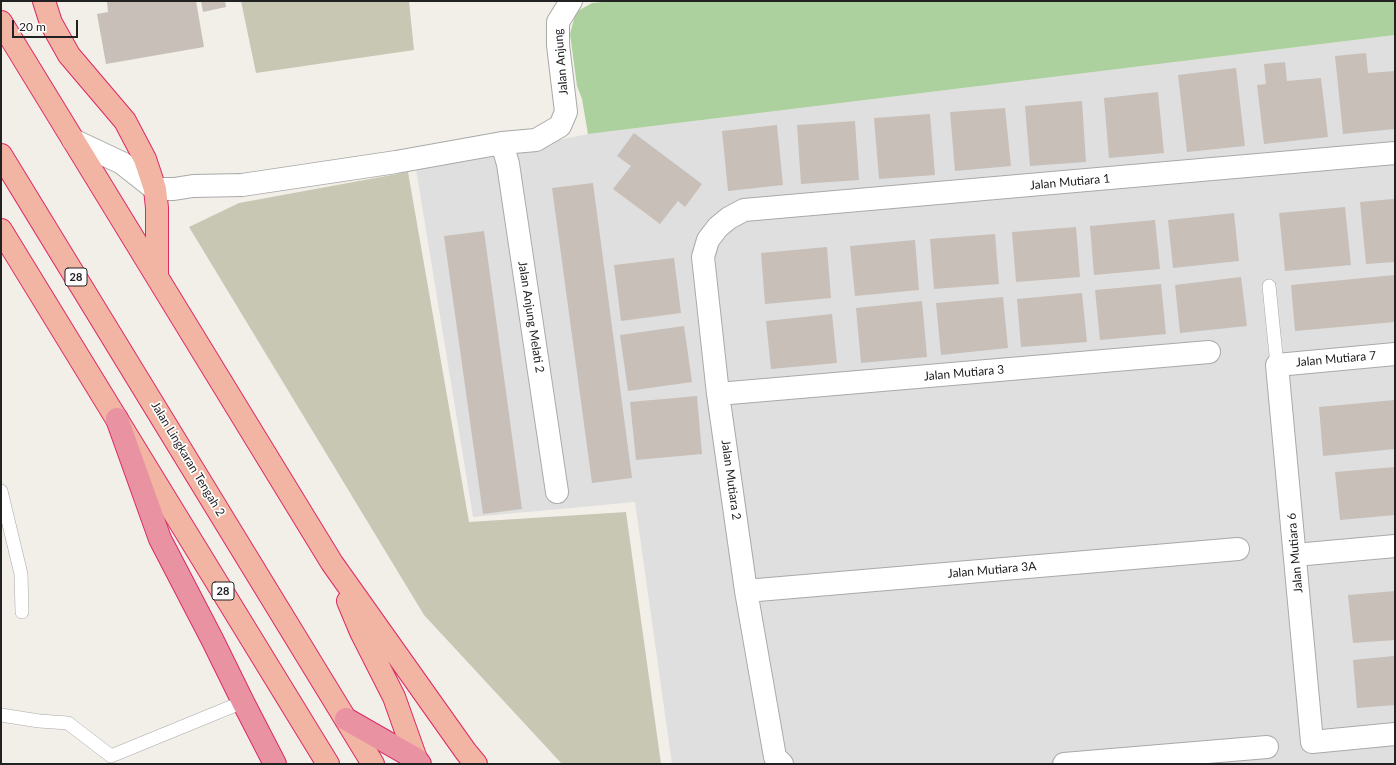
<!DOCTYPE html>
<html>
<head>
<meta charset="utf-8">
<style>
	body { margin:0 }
	#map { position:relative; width:1396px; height:765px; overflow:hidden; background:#f2efe9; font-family:Lato,sans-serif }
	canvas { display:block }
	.frame { position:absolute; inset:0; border:2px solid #222; pointer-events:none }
	.scale { position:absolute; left:12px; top:20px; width:66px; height:18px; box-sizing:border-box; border:2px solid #222; border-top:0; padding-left:5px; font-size:12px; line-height:14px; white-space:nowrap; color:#222; -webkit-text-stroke:3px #fff; paint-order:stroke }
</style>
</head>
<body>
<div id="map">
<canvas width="1396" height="765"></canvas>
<div class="frame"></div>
<div class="scale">20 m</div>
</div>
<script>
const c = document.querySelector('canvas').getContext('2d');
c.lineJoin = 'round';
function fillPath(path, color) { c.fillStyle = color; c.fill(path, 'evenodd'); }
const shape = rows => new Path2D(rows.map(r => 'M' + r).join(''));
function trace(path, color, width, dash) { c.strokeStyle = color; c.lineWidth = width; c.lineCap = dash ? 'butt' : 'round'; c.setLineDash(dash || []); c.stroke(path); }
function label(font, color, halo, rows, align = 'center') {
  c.font = font + ' Lato,sans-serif'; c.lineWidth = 3.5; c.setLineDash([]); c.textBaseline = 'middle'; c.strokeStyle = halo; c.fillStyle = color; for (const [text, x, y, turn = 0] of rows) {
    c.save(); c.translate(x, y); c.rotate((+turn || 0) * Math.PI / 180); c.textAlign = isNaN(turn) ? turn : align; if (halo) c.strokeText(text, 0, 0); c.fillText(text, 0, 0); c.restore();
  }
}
fillPath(shape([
	[1395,35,1395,764,672,764,635,502,473,517,416,169,588,134]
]), '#e0dfdf');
fillPath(shape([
	[241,1,409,1,414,50,256,73],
	[408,172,469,522,626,512,661,764,562,764,424,615,189,227,239,203]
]), '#c7c7b4');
fillPath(shape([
	[611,1,1395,1,1395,35,588,134,582,99,577,86,570,34,576,12,592,3]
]), '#add19e');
fillPath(shape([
	[114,1,196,1,204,47,106,64,97,14,108,12,107,2],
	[201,1,225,1,226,7,203,12],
	[1366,53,1368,73,1395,71,1395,129,1343,134,1335,56],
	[1285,62,1287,81,1321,78,1328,137,1264,144,1257,85,1266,84,1264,64],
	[1236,68,1245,146,1187,152,1178,75],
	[1158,92,1164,153,1109,158,1104,98],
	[1082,101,1086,162,1030,166,1025,106],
	[1005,108,1011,166,955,171,950,112],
	[930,114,935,175,879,179,874,118],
	[855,121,859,180,801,184,797,125],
	[777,125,783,185,728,191,722,131],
	[634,133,702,184,685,207,678,201,660,224,613,189,631,166,617,156],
	[593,183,632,478,592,483,552,188],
	[1392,199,1395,199,1395,262,1366,264,1360,202],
	[1345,207,1351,265,1285,271,1279,213],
	[1234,213,1239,261,1173,268,1168,220],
	[1155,220,1160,269,1094,275,1090,226],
	[1076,227,1080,277,1016,282,1012,232],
	[484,231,522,509,483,514,444,236],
	[995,234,999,284,934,289,930,239],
	[915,240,919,290,855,296,850,246],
	[827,247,831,298,765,304,761,253],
	[674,258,681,313,621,321,614,265],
	[1395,275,1395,322,1295,331,1291,285],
	[1241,277,1247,326,1180,333,1175,285],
	[1161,284,1166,334,1100,340,1095,290],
	[1082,293,1087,342,1021,347,1017,299],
	[1003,297,1008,348,941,355,936,303],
	[922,301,927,357,861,363,856,308],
	[832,314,837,363,771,369,766,321],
	[684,326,692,382,628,391,620,335],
	[697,396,702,454,636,460,630,402],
	[1395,400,1395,449,1323,456,1319,407],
	[1395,467,1395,515,1340,520,1335,472],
	[1395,591,1395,640,1353,643,1348,595],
	[1394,656,1395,656,1395,705,1357,708,1353,660]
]), '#c7bfb8');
const service = shape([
	[1269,286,1277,365],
	[1,491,21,574,22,612],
	[1,715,39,721,68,723,111,756,243,702]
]);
const minor = shape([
	[73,140,122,163,155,189,174,189,193,186,242,185,396,162,502,143,536,140,560,126,566,112,558,45,558,22,571,1],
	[502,143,508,164,557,492],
	[1395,354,1277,365,1312,742,1395,734],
	[718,394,1209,352],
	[1295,555,1395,546],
	[746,591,1238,549],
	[782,764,775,757,746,591,718,394,703,257,708,240,718,227,729,218,744,210,1395,153],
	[1064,764,1267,747]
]);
const trunk = shape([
	[44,1,51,23,69,55,125,121,145,159,155,189,157,208,157,276],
	[1,22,332,563,466,752,476,764],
	[1,155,373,764],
	[1,230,328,764],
	[348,601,361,632,394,697,416,759]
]);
const motorway = shape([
	[117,419,160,539,213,641,243,702,275,764],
	[346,719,416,759,420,764]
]);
trace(service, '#a9a9a9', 14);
trace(minor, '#a9a9a9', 24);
trace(trunk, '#dc2a67', 24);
trace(motorway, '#dc2a67', 24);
trace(service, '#fff', 13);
trace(minor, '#fff', 22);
trace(trunk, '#f2b4a3', 22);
trace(motorway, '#e892a2', 22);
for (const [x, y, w] of [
	[76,277,22],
	[223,591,22]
]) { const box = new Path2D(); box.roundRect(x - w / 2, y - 9, w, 18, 3); c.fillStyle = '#fff'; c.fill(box); trace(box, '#222', 1); }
label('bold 11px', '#222', null, [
	["28",76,277],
	["28",223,591]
]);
label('12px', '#222', '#fff', [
	["Jalan Anjung",561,62,-95],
	["Jalan Mutiara 1",1070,182,-5],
	["Jalan Anjung Melati 2",531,317,81],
	["Jalan Mutiara 7",1336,359,-5],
	["Jalan Mutiara 3",964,373,-5],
	["Jalan Lingkaran Tengah 2",188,459,59],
	["Jalan Mutiara 2",731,480,82],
	["Jalan Mutiara 6",1295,553,-95],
	["Jalan Mutiara 3A",992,570,-5]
]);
</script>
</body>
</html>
